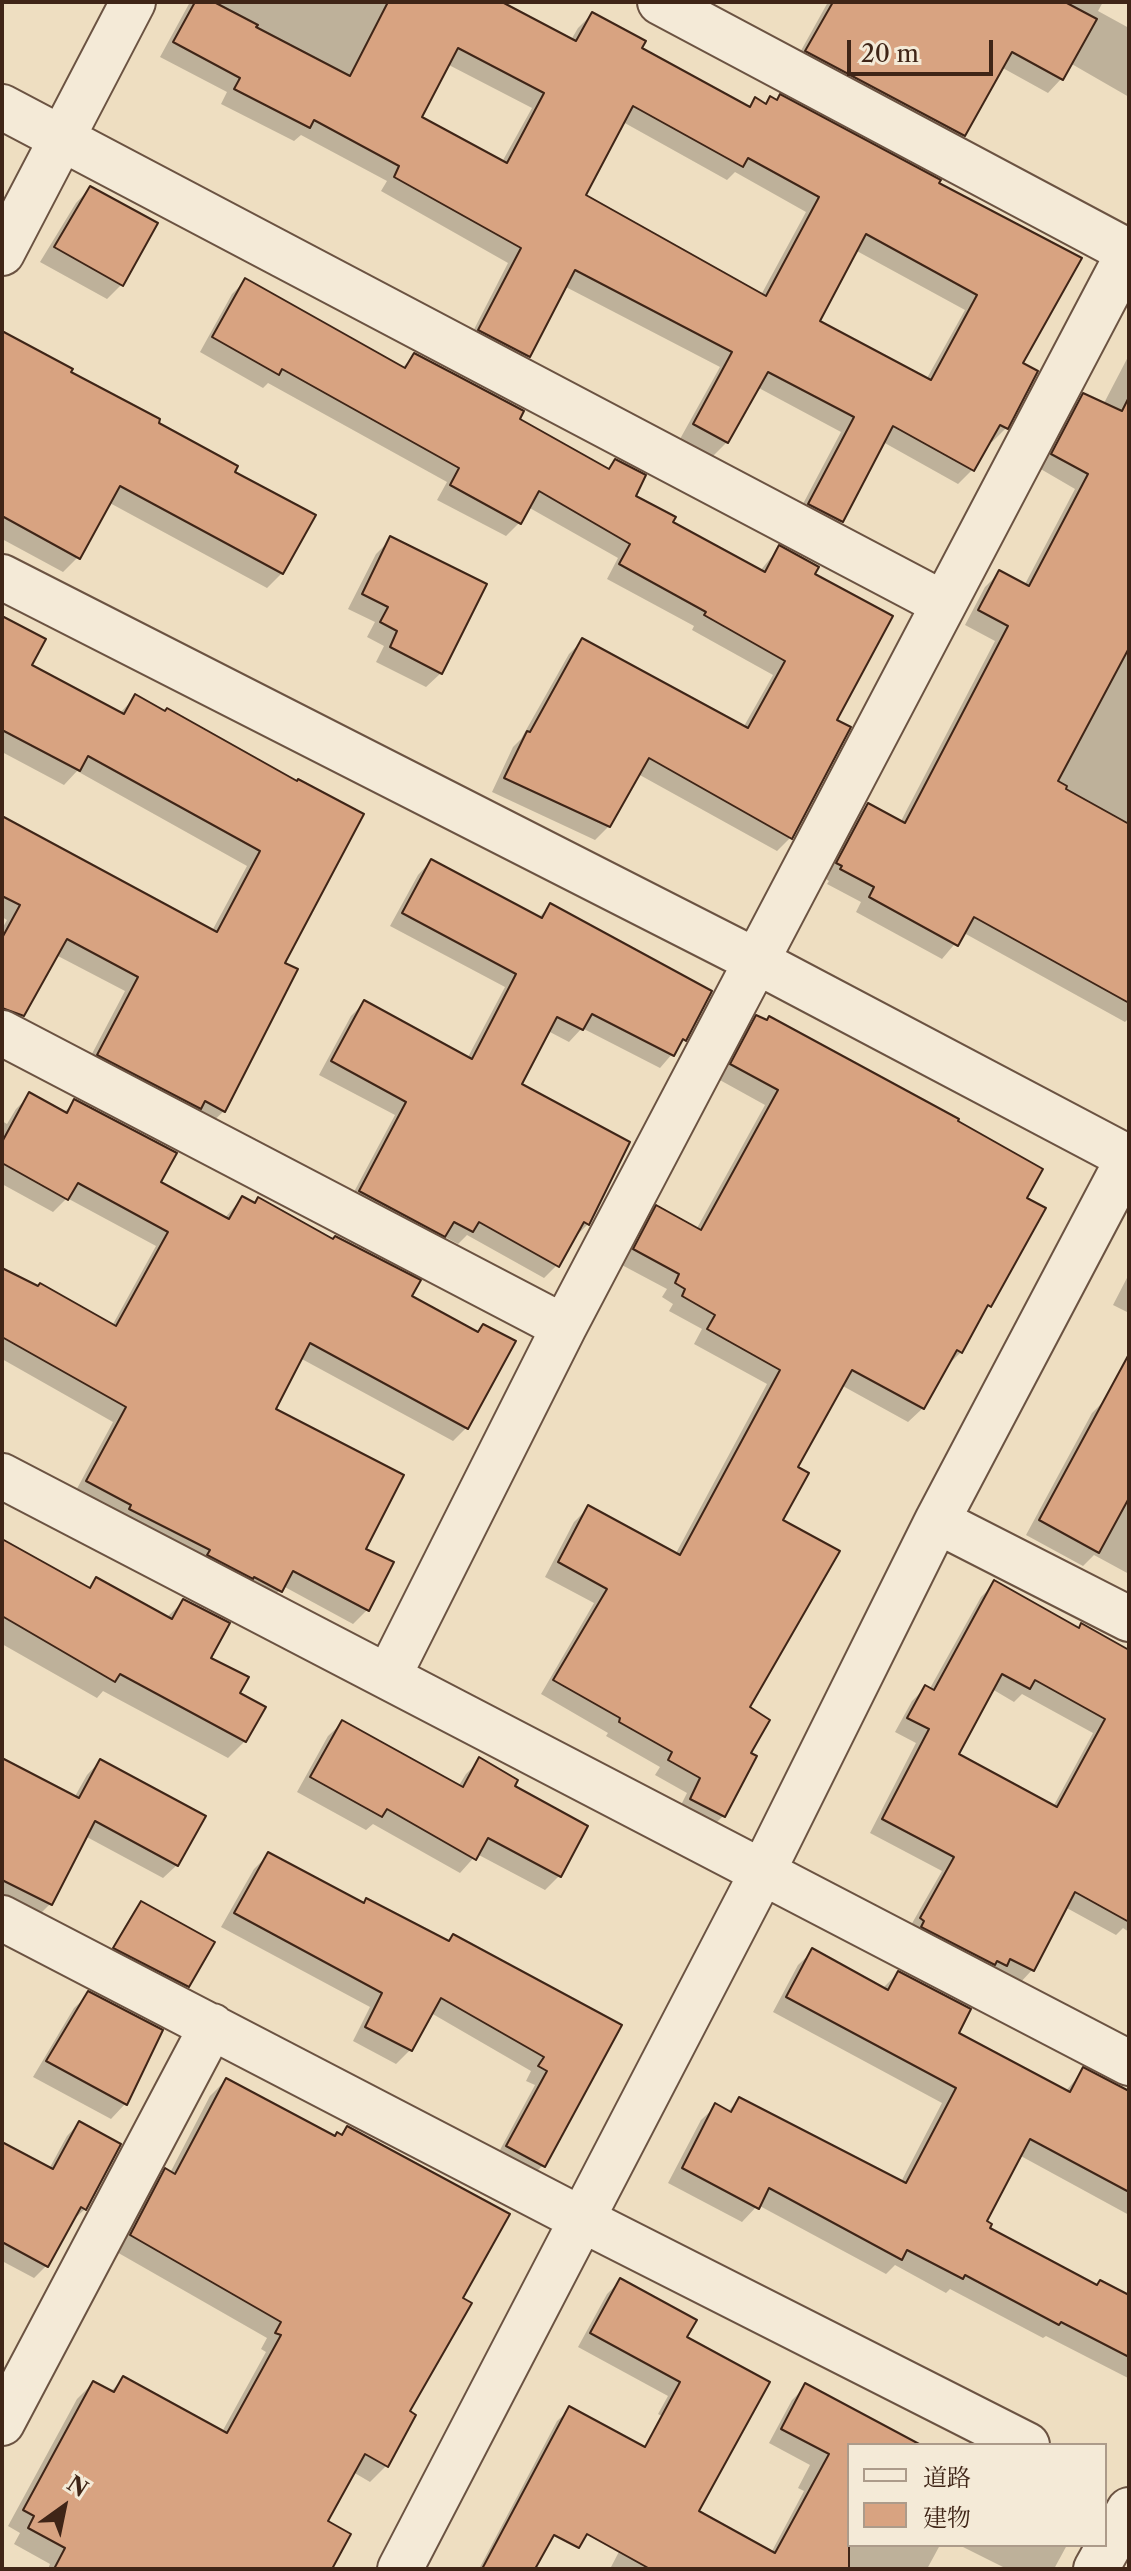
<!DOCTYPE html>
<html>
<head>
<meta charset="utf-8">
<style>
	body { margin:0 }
	#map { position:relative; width:1131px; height:2571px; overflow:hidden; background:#eedec1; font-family:"Libre Caslon Text","Noto Serif JP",serif }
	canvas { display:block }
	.frame { position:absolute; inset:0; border:4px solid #3f2517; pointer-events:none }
	.legend { position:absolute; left:847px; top:2443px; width:260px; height:104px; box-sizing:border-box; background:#f4ead7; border:2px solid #ac9b8a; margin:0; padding:10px 14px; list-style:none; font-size:24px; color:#3f2517 }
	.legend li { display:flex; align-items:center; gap:16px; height:40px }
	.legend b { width:40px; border:2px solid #ac9b8a }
	.north { position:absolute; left:24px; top:2467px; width:80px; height:80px; -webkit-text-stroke:6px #f4ead7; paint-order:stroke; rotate:33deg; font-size:22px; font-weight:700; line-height:32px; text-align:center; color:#3f2517 }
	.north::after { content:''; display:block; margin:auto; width:28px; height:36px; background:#3f2517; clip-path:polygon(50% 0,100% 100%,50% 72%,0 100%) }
	.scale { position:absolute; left:847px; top:40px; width:146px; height:36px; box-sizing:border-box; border:4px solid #3f2517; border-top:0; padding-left:10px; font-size:24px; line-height:28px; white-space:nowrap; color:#3f2517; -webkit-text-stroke:6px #f4ead7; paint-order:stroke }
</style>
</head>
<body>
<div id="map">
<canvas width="1131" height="2571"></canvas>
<div class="frame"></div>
<ul class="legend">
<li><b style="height:10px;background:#f4ead7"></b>道路</li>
<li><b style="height:22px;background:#d8a381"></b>建物</li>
</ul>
<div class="north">N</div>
<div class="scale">20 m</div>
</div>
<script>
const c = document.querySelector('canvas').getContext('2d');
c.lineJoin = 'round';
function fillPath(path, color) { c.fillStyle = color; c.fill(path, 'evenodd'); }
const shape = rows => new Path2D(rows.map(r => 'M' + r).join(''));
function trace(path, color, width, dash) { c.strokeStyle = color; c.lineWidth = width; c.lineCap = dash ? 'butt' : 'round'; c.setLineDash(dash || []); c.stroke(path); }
fillPath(shape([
	[190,2,498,2,571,40,578,28,592,14,639,49,748,108,756,100,764,105,771,98,936,184,1020,364,1006,428,992,442,989,440,972,470,958,484,883,442,841,521,827,535,795,519,841,432,757,387,727,442,713,456,680,439,720,367,564,286,528,356,514,370,466,345,508,263,381,191,387,181,301,135,294,141,221,104,227,92,160,57],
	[447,64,532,108,502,162,419,117],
	[623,122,727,180,735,172,806,212,761,295,584,196],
	[855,250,965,310,926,380,817,322],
	[828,2,1103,2,1098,11,1129,28,1129,97,1070,63,1061,79,1048,93,1001,67,963,135,950,149,793,65],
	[90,188,122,284,107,299,40,262,76,203],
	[246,280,402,368,414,356,517,420,607,470,616,461,633,496,670,523,760,571,779,548,813,575,834,721,791,837,777,851,638,774,609,826,595,840,492,792,513,747,521,739,569,654,583,640,743,728,773,675,692,630,694,626,607,579,618,558,528,507,520,522,506,536,437,500,447,482,268,383,263,388,200,352,232,294],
	[2,343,69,373,156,423,232,472,282,573,267,588,108,502,78,557,63,572,2,539],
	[1129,355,1129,1018,1125,1022,964,933,942,959,856,912,861,902,827,884,829,881,823,877,854,819,868,805,900,823,995,641,965,625,985,587,999,573,1024,586,1075,489,1039,468,1070,409,1084,395,1103,405],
	[391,539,441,673,426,687,376,662,384,646,367,637,375,622,348,609,376,554],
	[2,625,29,666,119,714,135,697,297,783,282,964,224,1111,209,1125,84,1069,125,991,56,955,24,1012,10,1027,2,1022,2,929,7,920,2,917,2,818,212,931,247,866,77,771,64,785,2,752],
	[431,861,538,918,550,906,685,1039,660,1068,582,1028,569,1042,548,1031,520,1085,588,1224,575,1237,557,1265,544,1278,467,1235,458,1244,443,1236,430,1248,347,1205,395,1115,319,1075,351,1016,364,1003,467,1059,505,987,390,926,418,875],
	[757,1017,1024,1199,989,1306,980,1315,961,1352,947,1366,923,1408,908,1422,841,1385,796,1468,780,1521,747,1708,749,1753,723,1816,709,1830,677,1813,687,1793,655,1775,660,1767,606,1736,608,1733,541,1694,594,1603,545,1577,574,1522,588,1508,675,1555,767,1384,694,1344,702,1329,669,1311,673,1304,662,1297,667,1289,620,1264,643,1222,657,1207,696,1230,765,1105,718,1079,742,1031],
	[30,1095,63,1113,75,1102,158,1183,224,1219,242,1198,253,1204,258,1199,409,1296,476,1333,483,1326,466,1428,453,1441,300,1358,273,1410,363,1550,367,1610,353,1624,283,1586,267,1604,73,1496,113,1422,2,1359,2,1269,112,1326,156,1246,67,1198,53,1212,2,1184,2,1121,7,1124,16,1109],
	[1129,1274,1129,1313,1113,1305],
	[1106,1399,1129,1411,1129,1574,1094,1555,1083,1566,1026,1535,1092,1413],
	[2,1554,87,1589,96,1580,166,1618,184,1601,208,1659,237,1694,245,1741,228,1758,103,1691,97,1698,2,1644],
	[995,1583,1078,1629,1129,1651,1129,1932,1123,1928,1116,1935,1065,1907,1032,1970,1019,1984,907,1932,942,1871,870,1833,916,1743,895,1732,912,1701,925,1688,929,1690,981,1597],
	[992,1689,1014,1702,1022,1694,1093,1733,1053,1807,957,1754],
	[343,1722,458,1787,466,1774,480,1760,512,1786,559,1876,545,1890,477,1854,460,1873,373,1824,366,1830,297,1792,328,1736],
	[2,1760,74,1798,87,1775,100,1761,177,1865,163,1878,85,1836,50,1904,36,1918,2,1905],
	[268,1855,362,1904,367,1900,447,1943,453,1936,619,2026,543,2165,529,2179,494,2161,535,2085,526,2081,531,2071,431,2013,410,2050,396,2064,353,2041,370,2007,221,1927,254,1869],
	[141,1903,187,1986,180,1993,108,1955,134,1911],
	[813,1951,882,1989,898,1973,956,2034,1065,2092,1084,2070,1129,2094,1129,2215,1019,2155,984,2222,987,2229,1096,2287,1129,2297,1128,2378,1046,2336,1043,2338,950,2289,946,2293,895,2265,886,2274,758,2205,742,2222,668,2183,701,2120,716,2106,727,2112,739,2100,901,2182,942,2103,773,2012,798,1965],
	[89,1994,125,2104,111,2119,33,2077,74,2008],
	[226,2080,335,2138,348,2128,461,2298,407,2412,386,2466,370,2482,353,2472,325,2522,329,2569,48,2569,50,2564,14,2544,20,2533,8,2526,77,2399,93,2383,110,2392,124,2379,222,2432,266,2352,261,2349,267,2338,115,2251,149,2187,165,2171,170,2173,210,2096],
	[79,2123,85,2209,72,2221,46,2266,34,2278,2,2261,2,2158,49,2169,67,2136],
	[621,2280,684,2338,696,2512,771,2553,804,2491,798,2488,810,2465,769,2443,792,2400,806,2386,875,2445,849,2445,849,2545,940,2545,927,2569,610,2569,683,2428,658,2414,668,2396,578,2347,607,2294],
	[570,2409,532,2569,479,2569,557,2421],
	[959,2545,1067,2545,1054,2569,1007,2569]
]), '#0003');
const building = shape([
	[195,2,214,2,258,25,256,27,350,76,388,2,502,2,576,41,592,12,646,41,642,48,750,107,755,97,766,104,770,96,777,100,780,94,941,180,939,183,1082,258,1023,363,1038,371,1008,429,1000,425,974,471,893,426,843,522,808,504,854,417,768,372,728,443,693,424,732,352,575,270,530,357,478,330,521,248,394,177,399,166,314,120,310,128,234,89,240,78,173,42,195,2],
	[458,48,544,93,507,163,422,117,458,48],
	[633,106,743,167,748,158,819,197,766,296,586,195,633,106],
	[866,234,977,295,931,380,820,321,866,234],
	[833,2,1065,2,1097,19,1063,80,1012,52,965,136,805,51,833,2],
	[90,186,158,223,123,286,54,247,90,186],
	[245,278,405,368,414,353,456,375,524,411,520,419,609,469,615,459,646,475,636,496,676,517,673,522,765,572,779,545,819,567,815,574,893,616,837,720,851,727,792,839,649,758,610,827,504,778,527,731,530,732,582,638,748,728,785,661,704,615,706,612,619,564,630,544,539,491,521,524,450,485,459,468,282,369,279,375,212,337,245,278],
	[2,331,73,369,71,372,160,419,159,423,238,466,235,472,316,515,283,574,120,486,80,559,2,516,2,331],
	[1083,393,1122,411,1129,397,1129,648,1058,781,1067,786,1066,789,1129,824,1129,1003,974,917,958,946,869,897,874,887,840,869,842,866,836,863,868,803,905,823,1008,626,978,610,999,570,1029,586,1088,474,1051,454,1083,393],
	[390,536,487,584,442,674,390,647,397,631,380,622,388,607,362,594,390,536],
	[2,616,46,639,32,665,124,714,135,694,165,711,167,708,297,781,298,779,364,814,285,963,298,969,225,1112,205,1101,201,1109,97,1055,138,977,67,939,24,1016,2,1008,2,938,20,905,2,896,2,816,217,932,260,851,88,756,80,771,2,730,2,616],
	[431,859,542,918,550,903,712,991,686,1041,683,1039,674,1056,592,1014,583,1030,557,1017,522,1084,630,1142,589,1225,584,1222,559,1267,479,1222,473,1232,454,1222,445,1237,359,1191,406,1102,331,1061,364,1000,472,1059,516,974,402,913,431,859],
	[756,1015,767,1020,769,1016,959,1119,958,1121,1043,1169,1027,1198,1046,1208,991,1307,988,1305,962,1353,957,1350,924,1409,852,1370,798,1467,809,1473,783,1520,840,1551,750,1707,770,1720,751,1753,757,1756,725,1817,690,1799,700,1778,668,1760,672,1752,619,1722,620,1718,553,1680,607,1589,558,1562,588,1505,680,1555,780,1370,707,1329,715,1315,682,1296,685,1289,675,1283,679,1274,633,1249,656,1205,701,1230,778,1090,730,1064,756,1015],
	[29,1092,67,1113,74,1099,177,1153,161,1182,229,1219,242,1196,255,1203,258,1197,333,1239,335,1236,421,1280,412,1296,478,1332,483,1324,516,1341,468,1429,310,1343,276,1409,404,1475,366,1549,394,1562,369,1611,293,1571,282,1592,254,1577,253,1579,207,1555,210,1550,129,1509,131,1505,86,1481,126,1407,2,1337,2,1268,38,1286,40,1283,116,1326,168,1232,78,1183,68,1200,2,1163,2,1142,29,1092],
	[1129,1354,1129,1498,1099,1553,1039,1520,1129,1354],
	[2,1539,90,1588,96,1577,172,1619,183,1599,230,1623,211,1658,249,1677,240,1693,266,1707,246,1742,120,1674,115,1682,2,1616,2,1539],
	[994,1580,1079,1628,1081,1623,1129,1650,1129,1922,1075,1892,1034,1971,1010,1959,1007,1966,997,1961,995,1965,921,1927,924,1921,920,1918,954,1857,882,1819,929,1729,907,1718,925,1685,934,1690,994,1580],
	[1002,1674,1030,1689,1035,1680,1105,1719,1057,1807,959,1754,1002,1674],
	[342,1720,463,1787,479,1757,518,1780,515,1786,588,1826,561,1877,488,1838,476,1860,387,1809,382,1817,310,1777,342,1720],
	[2,1758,79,1798,100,1759,206,1816,178,1866,95,1821,52,1905,2,1880,2,1758],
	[268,1852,364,1903,366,1898,449,1941,453,1934,622,2025,545,2167,506,2146,547,2071,538,2066,544,2057,441,1998,412,2051,365,2027,382,1993,234,1913,268,1852],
	[141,1901,215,1942,189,1987,113,1948,141,1901],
	[812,1948,888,1990,898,1971,971,2009,959,2033,1070,2092,1083,2067,1129,2091,1129,2192,1030,2139,987,2221,992,2224,990,2228,1097,2285,1100,2280,1129,2295,1129,2357,1061,2322,1059,2325,965,2275,963,2279,907,2250,902,2260,769,2188,759,2209,682,2168,715,2103,731,2112,739,2097,906,2183,956,2088,786,1997,812,1948],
	[88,1991,163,2030,127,2105,46,2061,88,1991],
	[226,2078,335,2136,337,2132,342,2135,347,2126,510,2214,463,2298,472,2303,410,2411,416,2415,388,2467,365,2454,328,2521,351,2534,332,2569,54,2569,65,2548,28,2528,34,2516,23,2510,93,2381,114,2392,123,2376,227,2433,281,2335,275,2333,281,2322,130,2235,165,2168,175,2174,226,2078],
	[79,2121,121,2144,86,2210,81,2207,48,2267,2,2242,2,2142,53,2169,79,2121],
	[620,2278,697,2320,687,2337,770,2382,699,2511,775,2553,829,2454,781,2429,805,2383,921,2445,849,2445,849,2569,650,2569,587,2534,579,2548,554,2535,535,2569,482,2569,569,2406,645,2447,680,2382,590,2333,620,2278]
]);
fillPath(building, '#d8a381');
trace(building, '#3f2517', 2);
const minor = shape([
	[660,2,1129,252],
	[2,107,944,604],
	[2,253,133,2],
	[2,577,756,961,1129,1158],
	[2,1033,564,1327],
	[2,1476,1129,2063],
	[937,1521,1129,1619],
	[388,1677,564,1327,1129,252],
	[2,1918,581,2219,1027,2445],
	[2,2423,212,2026],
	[400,2569,763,1871,937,1521,1129,1157],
	[1096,2569,1129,2510]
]);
trace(minor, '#6b5342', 48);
trace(minor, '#f4ead7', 44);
</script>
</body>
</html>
